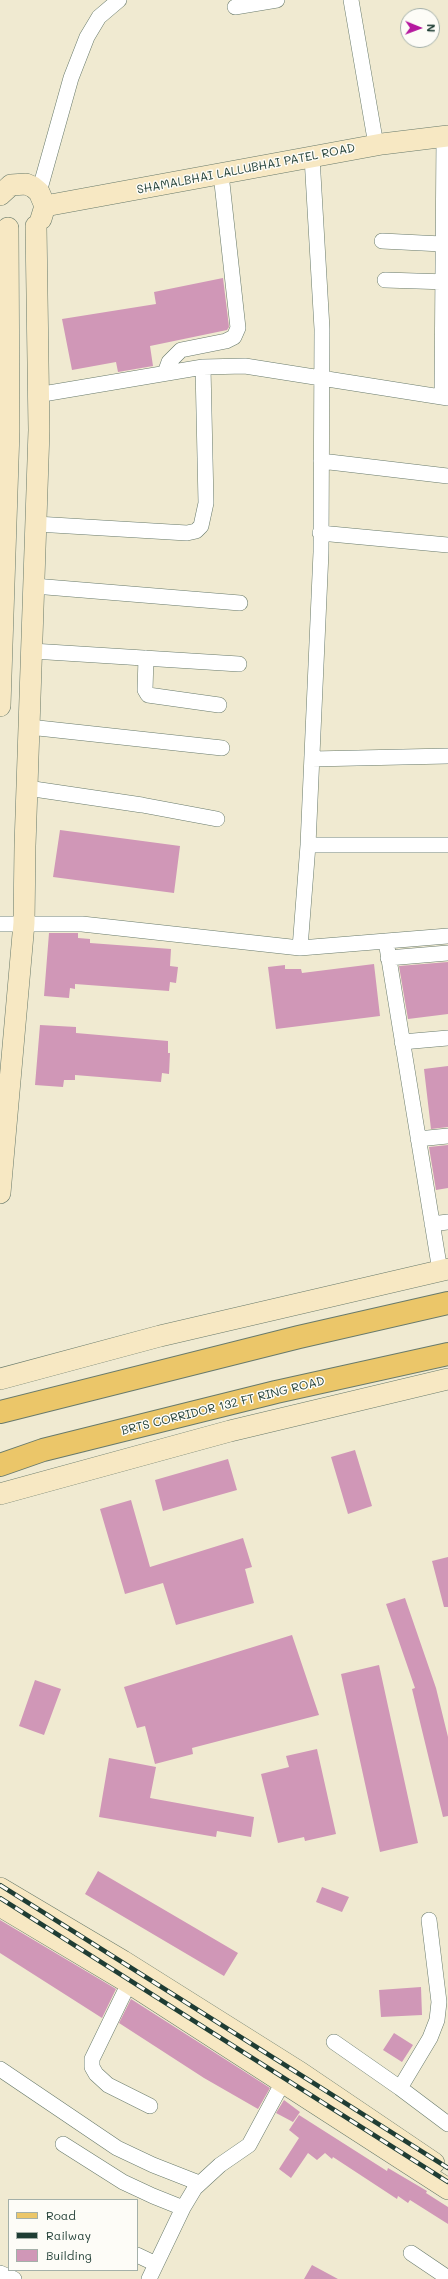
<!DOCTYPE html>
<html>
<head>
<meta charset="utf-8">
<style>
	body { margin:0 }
	#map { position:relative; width:448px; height:2279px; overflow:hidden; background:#f0ead1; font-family:Mali,sans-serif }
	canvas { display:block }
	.legend { position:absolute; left:8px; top:2199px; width:130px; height:72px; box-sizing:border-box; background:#fdfcf7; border:1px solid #a4b0a9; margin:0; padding:5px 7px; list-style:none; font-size:12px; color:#1f3d34 }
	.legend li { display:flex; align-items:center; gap:8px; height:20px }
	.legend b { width:20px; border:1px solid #a4b0a9 }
	.north { position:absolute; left:400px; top:8px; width:40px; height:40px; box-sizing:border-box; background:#fdfcf7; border:1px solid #a4b0a9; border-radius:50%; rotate:91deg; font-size:11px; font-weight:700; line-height:16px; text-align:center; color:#1f3d34 }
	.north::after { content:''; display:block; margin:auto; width:14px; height:18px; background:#b5179e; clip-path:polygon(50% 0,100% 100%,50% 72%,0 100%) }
</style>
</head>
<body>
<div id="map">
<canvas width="448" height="2279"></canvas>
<ul class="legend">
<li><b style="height:5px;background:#ebc669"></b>Road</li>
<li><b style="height:5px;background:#1f3d34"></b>Railway</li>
<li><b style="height:11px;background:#d097b7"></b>Building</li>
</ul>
<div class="north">N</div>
</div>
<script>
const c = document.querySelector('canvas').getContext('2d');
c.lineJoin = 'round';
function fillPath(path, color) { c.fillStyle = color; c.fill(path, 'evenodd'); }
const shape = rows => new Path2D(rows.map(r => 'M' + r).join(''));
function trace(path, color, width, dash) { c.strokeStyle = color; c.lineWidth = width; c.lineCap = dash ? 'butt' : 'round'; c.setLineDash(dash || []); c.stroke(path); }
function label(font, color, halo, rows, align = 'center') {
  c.font = font + ' Mali,sans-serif'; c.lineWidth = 3; c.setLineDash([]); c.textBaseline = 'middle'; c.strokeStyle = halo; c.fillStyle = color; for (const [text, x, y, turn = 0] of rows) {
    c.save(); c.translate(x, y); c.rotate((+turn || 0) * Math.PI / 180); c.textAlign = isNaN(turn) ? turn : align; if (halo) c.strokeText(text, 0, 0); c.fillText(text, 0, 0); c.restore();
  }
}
fillPath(shape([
	[223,278,229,327,227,330,150,346,153,366,118,372,116,362,72,370,62,319,156,304,154,292],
	[60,830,180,846,174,893,53,877],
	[49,933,78,933,78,938,90,939,90,943,171,949,170,966,178,967,176,983,170,982,169,991,75,984,75,989,70,988,69,998,44,996],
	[448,962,448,1014,408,1019,399,966],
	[374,964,380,1016,276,1029,268,967,285,965,285,969,301,969,302,973],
	[40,1025,76,1027,76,1033,168,1041,168,1053,170,1053,169,1074,162,1073,161,1082,75,1075,75,1080,64,1080,63,1087,35,1085],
	[448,1066,448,1127,431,1129,424,1069],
	[448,1145,448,1188,436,1190,429,1147],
	[355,1450,372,1506,348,1514,331,1457],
	[228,1459,237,1490,163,1511,155,1480],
	[131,1500,150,1567,243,1538,252,1567,245,1569,254,1603,176,1625,163,1583,125,1594,100,1509],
	[448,1557,448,1607,444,1607,432,1561],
	[405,1598,436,1688,448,1737,448,1816,443,1817,412,1689,415,1688,386,1604],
	[292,1635,319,1715,192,1748,193,1754,155,1764,145,1726,137,1728,124,1687],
	[379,1665,418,1843,380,1852,341,1674],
	[35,1680,61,1689,44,1735,19,1726],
	[317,1749,336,1834,305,1841,304,1837,278,1843,261,1774,289,1767,286,1756],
	[109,1758,156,1767,150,1798,254,1817,251,1837,217,1831,216,1837,99,1817],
	[98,1871,238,1953,224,1976,85,1894],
	[322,1887,349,1897,342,1912,316,1902],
	[0,1920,116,1989,102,2018,0,1953],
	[421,1987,422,2015,381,2017,379,1990],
	[131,1999,270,2088,258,2109,204,2078,119,2023],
	[394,2033,413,2045,402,2062,383,2050],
	[284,2100,300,2112,293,2122,276,2113],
	[299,2115,387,2171,388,2168,427,2191,426,2193,448,2207,448,2224,410,2200,408,2203,398,2196,397,2199,333,2157,332,2159,325,2153,317,2160,308,2153,291,2178,279,2169,299,2138,289,2130],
	[312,2265,338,2279,304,2279]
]), '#d097b7');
const street = shape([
	[351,0,376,145],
	[235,7,277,0],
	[312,157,322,329,321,552,308,845,300,948,448,936],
	[39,192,71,78,87,37,99,17,119,0],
	[382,241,442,244],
	[385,280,448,282],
	[165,373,169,362,181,350,226,341,234,337,238,328,221,174],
	[37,395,203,367,245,366,448,398],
	[442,395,444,136],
	[321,461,448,476],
	[36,524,187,533,196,531,201,526,206,503,203,367],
	[320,533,448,545],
	[34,586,240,603],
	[32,651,239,664],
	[146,658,145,690,148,695,219,705],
	[29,727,222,748],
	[312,759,448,756],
	[27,788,142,805,217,819],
	[308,845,448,845],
	[0,924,82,924,300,948],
	[386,941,440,1271],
	[388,958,448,953],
	[402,1042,448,1038],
	[418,1139,448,1136],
	[432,1224,448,1222],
	[129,1983,92,2059,92,2067,96,2074,108,2085,150,2106],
	[334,2042,400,2088,430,2038,437,2020,439,2002,429,1920],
	[0,2069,117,2148,153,2165,199,2183],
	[400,2088,448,2124],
	[63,2144,123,2182,153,2196,183,2208],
	[411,2253,448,2278],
	[137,2255,156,2264],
	[0,2273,14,2279],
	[149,2279,183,2208,195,2188,220,2165,249,2145,283,2082]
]);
const secondary = shape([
	[0,195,11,185,26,184,33,187,39,192,45,206,41,219],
	[45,206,382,144,448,136],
	[0,706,9,430,8,228],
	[0,1193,24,923,25,846,39,430,36,226],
	[0,1379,160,1336,448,1269],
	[0,1494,230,1431,448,1379],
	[0,1888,123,1961,301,2073,434,2163],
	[0,1906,129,1983,448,2189]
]);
const primary = shape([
	[0,1412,299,1337,448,1303],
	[0,1465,43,1450,276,1392,448,1354]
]);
trace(street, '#687a6b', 16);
trace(secondary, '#687a6b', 22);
trace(primary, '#687a6b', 24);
trace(street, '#fff', 15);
trace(secondary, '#f7e8c3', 21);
trace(primary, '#ebc669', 22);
const rail = shape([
	[0,1885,448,2168],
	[0,1898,448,2182]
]);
trace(rail, '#1f3d34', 4.5);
trace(rail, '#fdfcf7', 3, [9]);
label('12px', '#1f3d34', '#fdfcf7', [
	["SHAMALBHAI LALLUBHAI PATEL ROAD",246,169,-11],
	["BRTS CORRIDOR 132 FT RING ROAD",223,1406,-14]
]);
</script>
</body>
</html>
